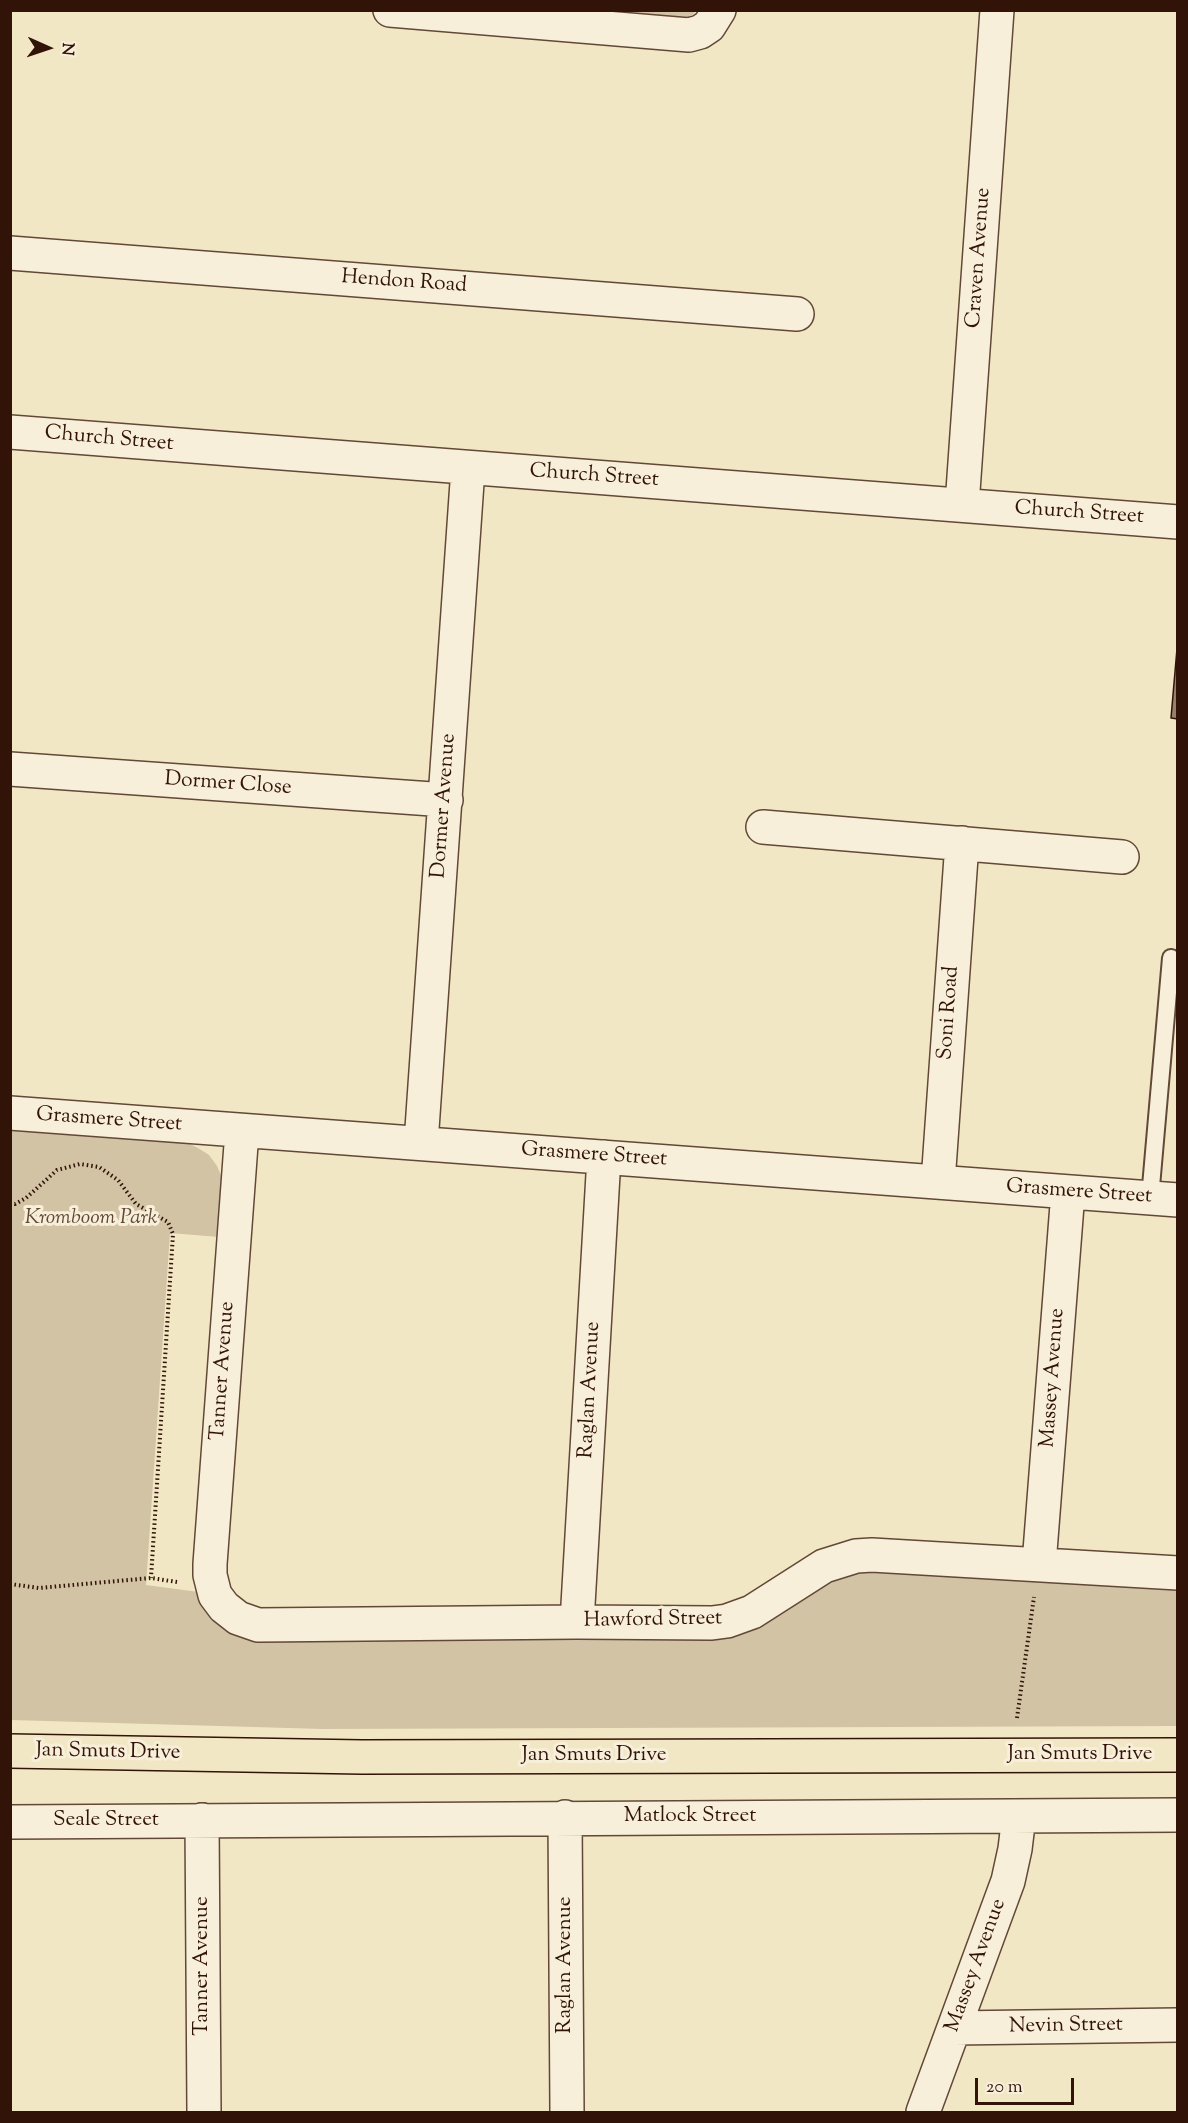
<!DOCTYPE html>
<html>
<head>
<meta charset="utf-8">
<style>
	body { margin:0 }
	#map { position:relative; width:1188px; height:2123px; overflow:hidden; background:#f2e7c4; font-family:"Sorts Mill Goudy",serif }
	canvas { display:block }
	.frame { position:absolute; inset:0; border:12px solid #321308; pointer-events:none }
	.north { position:absolute; left:18px; top:18px; width:60px; height:60px; -webkit-text-stroke:4px #f7efd9; paint-order:stroke; rotate:93deg; font-size:16px; font-weight:700; line-height:24px; text-align:center; color:#321308 }
	.north::after { content:''; display:block; margin:auto; width:21px; height:27px; background:#321308; clip-path:polygon(50% 0,100% 100%,50% 72%,0 100%) }
	.scale { position:absolute; left:975px; top:2078px; width:99px; height:27px; box-sizing:border-box; border:3px solid #321308; border-top:0; padding-left:8px; font-size:18px; line-height:21px; white-space:nowrap; color:#321308; -webkit-text-stroke:4px #f7efd9; paint-order:stroke }
</style>
</head>
<body>
<div id="map">
<canvas width="1188" height="2123"></canvas>
<div class="frame"></div>
<div class="north">N</div>
<div class="scale">20 m</div>
</div>
<script>
const c = document.querySelector('canvas').getContext('2d');
c.lineJoin = 'round';
function fillPath(path, color) { c.fillStyle = color; c.fill(path, 'evenodd'); }
const shape = rows => new Path2D(rows.map(r => 'M' + r).join(''));
function trace(path, color, width, dash) { c.strokeStyle = color; c.lineWidth = width; c.lineCap = dash ? 'butt' : 'round'; c.setLineDash(dash || []); c.stroke(path); }
function label(font, color, halo, rows, align = 'center') {
  c.font = font + ' "Sorts Mill Goudy",serif'; c.lineWidth = 6; c.setLineDash([]); c.textBaseline = 'middle'; c.strokeStyle = halo; c.fillStyle = color; for (const [text, x, y, turn = 0] of rows) {
    c.save(); c.translate(x, y); c.rotate((+turn || 0) * Math.PI / 180); c.textAlign = isNaN(turn) ? turn : align; if (halo) c.strokeText(text, 0, 0); c.fillText(text, 0, 0); c.restore();
  }
}
fillPath(shape([
	[581,11,696,11,688,19],
	[11,1129,186,1142,198,1148,209,1155,217,1166,223,1180,219,1237,170,1233,146,1585,199,1592,210,1615,697,1637,830,1579,863,1570,1177,1587,1177,1726,323,1729,11,1720]
]), '#d1c3a4');
const building = shape([
	[1178,637,1178,719,1171,718,1178,637]
]);
fillPath(building, '#96816a');
trace(building, '#321308', 1.5);
const lane = shape([
	[1150,1198,1171,958]
]);
const street = shape([
	[390,10,689,35,700,32,709,26,719,10],
	[10,253,797,314],
	[10,432,1178,522],
	[962,505,997,10],
	[10,769,446,800],
	[763,827,1122,857],
	[10,1113,1178,1200],
	[242,1131,210,1564,210,1575,215,1595,224,1607,238,1618,258,1625,577,1622,712,1623,727,1621,752,1612,824,1566,856,1556,872,1555,1178,1573],
	[421,1143,468,468],
	[938,1182,962,843],
	[1039,1564,1068,1192],
	[577,1622,604,1157],
	[565,1817,567,2112],
	[202,1820,204,2112],
	[10,1822,1178,1815],
	[954,2028,1178,2025],
	[923,2112,1008,1881,1015,1849,1019,1816]
]);
const primary = shape([
	[10,1751,362,1757,1178,1755]
]);
trace(lane, '#624837', 20);
trace(street, '#624837', 36);
trace(primary, '#321308', 36);
trace(shape([
	[10,1203,15,1204,26,1198,57,1170,80,1164,99,1167,118,1180,136,1204,168,1222,173,1234,151,1578],
	[10,1584,39,1588,151,1578,177,1582],
	[1017,1718,1034,1597]
]), '#321308', 4, [1.5, 3]);
trace(lane, '#f7efd9', 16);
trace(street, '#f7efd9', 33);
trace(primary, '#f2e7c4', 33);
label('21px', '#321308', '#f7efd9', [
	["Craven Avenue",980,258,-86],
	["Hendon Road",404,283,4],
	["Church Street",109,440,5],
	["Church Street",594,477,4],
	["Church Street",1079,514,4],
	["Dormer Close",228,785,4],
	["Dormer Avenue",445,806,-86],
	["Soni Road",950,1013,-86],
	["Grasmere Street",109,1121,4],
	["Grasmere Street",594,1156,4],
	["Grasmere Street",1079,1193,4],
	["Tanner Avenue",224,1371,-86],
	["Massey Avenue",1054,1378,-86],
	["Raglan Avenue",591,1390,-87],
	["Hawford Street",653,1621,-1],
	["Jan Smuts Drive",108,1753,1],
	["Jan Smuts Drive",1080,1755],
	["Jan Smuts Drive",594,1756],
	["Matlock Street",690,1817],
	["Seale Street",106,1821],
	["Raglan Avenue",566,1965,-90],
	["Tanner Avenue",203,1966,-90],
	["Massey Avenue",977,1966,-70],
	["Nevin Street",1066,2027,-1]
]);
label('italic 21px', '#624837', '#f7efd9', [
	["Kromboom Park",91,1219]
]);
</script>
</body>
</html>
